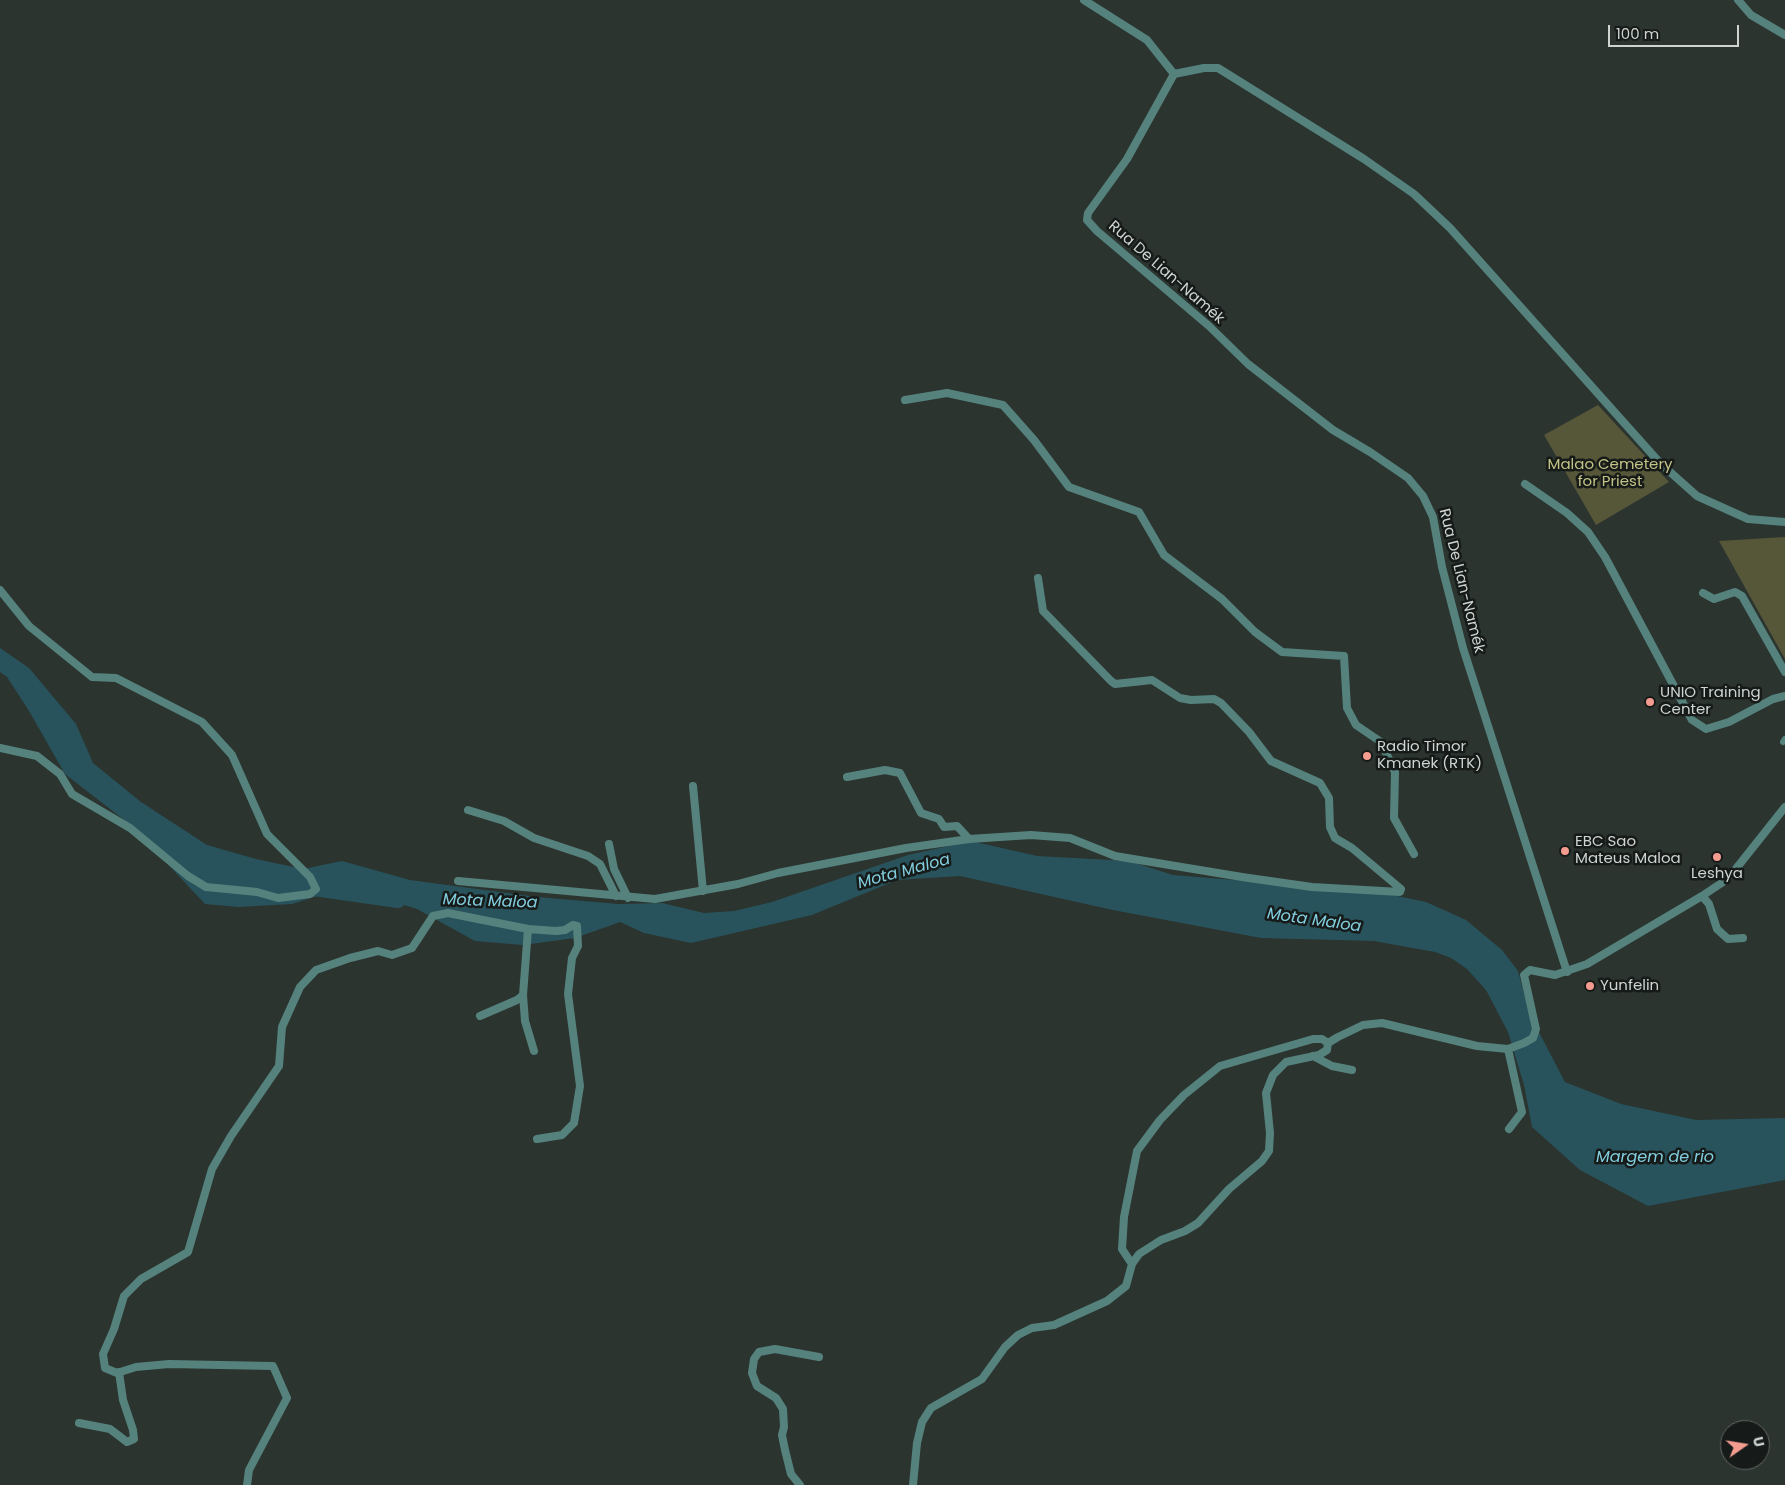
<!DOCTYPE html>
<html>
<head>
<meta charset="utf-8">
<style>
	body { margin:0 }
	#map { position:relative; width:1785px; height:1485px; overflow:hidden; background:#2b342f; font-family:Poppins,sans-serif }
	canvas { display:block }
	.north { position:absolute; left:1720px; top:1420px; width:50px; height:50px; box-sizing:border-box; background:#161a18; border:1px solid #606462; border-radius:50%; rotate:77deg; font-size:14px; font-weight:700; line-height:20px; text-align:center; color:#ced4d1 }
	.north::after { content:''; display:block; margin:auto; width:18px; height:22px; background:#f59c90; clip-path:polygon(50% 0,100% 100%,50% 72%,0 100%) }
	.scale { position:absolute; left:1608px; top:25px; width:131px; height:22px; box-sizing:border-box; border:2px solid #ced4d1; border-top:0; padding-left:6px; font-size:15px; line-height:18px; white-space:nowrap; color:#ced4d1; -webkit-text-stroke:4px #161a18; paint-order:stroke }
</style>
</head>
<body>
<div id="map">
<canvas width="1785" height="1485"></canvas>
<div class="north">U</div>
<div class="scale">100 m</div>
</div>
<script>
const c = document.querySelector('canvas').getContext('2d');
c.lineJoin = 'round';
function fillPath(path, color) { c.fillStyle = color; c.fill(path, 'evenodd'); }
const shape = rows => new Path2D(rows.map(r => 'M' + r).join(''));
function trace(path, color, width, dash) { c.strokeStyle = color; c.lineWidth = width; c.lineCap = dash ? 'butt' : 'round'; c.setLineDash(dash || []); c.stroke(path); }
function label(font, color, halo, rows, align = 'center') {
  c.font = font + ' Poppins,sans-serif'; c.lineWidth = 5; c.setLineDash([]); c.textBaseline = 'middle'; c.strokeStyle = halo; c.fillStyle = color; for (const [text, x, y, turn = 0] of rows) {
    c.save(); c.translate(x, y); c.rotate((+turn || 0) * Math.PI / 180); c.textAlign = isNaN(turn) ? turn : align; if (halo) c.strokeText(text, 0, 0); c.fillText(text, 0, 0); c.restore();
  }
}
fillPath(shape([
	[1598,405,1669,482,1596,525,1544,435],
	[1785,537,1785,659,1719,541]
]), '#565639');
fillPath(shape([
	[0,648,29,668,76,724,93,763,141,802,207,845,256,859,303,869,342,861,410,880,537,897,618,904,662,903,704,913,734,911,772,902,908,855,971,841,1037,856,1129,861,1173,875,1373,891,1426,902,1466,920,1502,950,1518,971,1530,1015,1565,1082,1621,1104,1696,1120,1785,1118,1785,1180,1648,1206,1580,1170,1532,1127,1524,1085,1508,1032,1486,990,1467,969,1451,958,1435,952,1374,941,1261,938,1113,910,960,876,897,880,812,915,691,943,644,933,620,922,575,938,523,945,475,941,417,909,346,887,292,904,238,907,205,904,132,826,65,774,29,711,7,677,0,672]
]), '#29535c');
trace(shape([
	[314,888,398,900]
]), '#29535c', 16);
trace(shape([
	[1783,742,1785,739]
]), '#56827e', 6);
trace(shape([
	[1084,0,1147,40,1174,74],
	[1738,0,1751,15,1785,35],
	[905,400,947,393,1003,405,1034,440,1069,487,1139,512,1164,555,1222,599,1255,632,1282,652,1344,656,1347,708,1356,725,1381,742,1395,772,1394,818,1414,854],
	[1525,484,1567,513,1588,532,1605,557,1692,720,1706,729,1729,722,1773,699,1785,696],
	[0,590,29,626,92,677,116,678,202,722,232,755,267,834,310,877,316,889,310,894,278,898,257,892,206,887,188,876,130,828,72,794,60,774,37,756,0,748],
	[1703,593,1714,599,1735,592,1742,596,1785,672],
	[847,777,885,770,900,773,921,813,939,819,944,827,957,826,969,839],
	[693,786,703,891],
	[468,810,504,821,534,838,588,856,600,864,616,896],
	[609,844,614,869,628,898],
	[458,881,655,899,738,884,778,873,906,848,969,839,1031,835,1070,838,1115,856,1242,877,1312,887,1400,892,1401,889,1352,848,1335,838,1330,827,1329,798,1320,783,1271,761,1249,732,1221,703,1214,699,1191,700,1180,698,1152,680,1115,684,1111,681,1043,611,1038,578],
	[1702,896,1709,904,1717,929,1728,939,1743,938],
	[528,929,523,995,525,1021,534,1051],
	[1567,972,1463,648,1442,567,1433,517,1423,496,1408,478,1370,452,1333,430,1248,364,1209,326,1097,231,1087,220,1088,213,1127,159,1174,74,1204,68,1218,68,1364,159,1414,194,1450,228,1660,463,1697,496,1748,519,1785,522],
	[480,1016,517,1000,523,995],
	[1508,1049,1522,1112,1509,1129],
	[1313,1056,1332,1066,1352,1070],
	[1132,1264,1122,1249,1124,1217,1137,1151,1160,1120,1184,1095,1220,1066,1313,1039,1322,1039,1328,1043],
	[79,1423,110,1429,127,1442,134,1439,133,1430,123,1400,119,1372],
	[247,1485,249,1470,287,1398,273,1366,169,1364,136,1367,117,1373,105,1368,103,1354,114,1329,124,1296,141,1279,188,1252,212,1169,231,1136,279,1066,282,1027,300,987,316,970,350,958,378,951,392,955,412,948,433,916,448,913,528,929,556,931,565,930,573,925,577,926,578,946,572,958,568,994,580,1086,574,1123,562,1135,537,1139],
	[800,1485,791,1474,785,1450,782,1435,784,1427,783,1409,776,1398,757,1386,752,1373,754,1359,759,1352,775,1349,819,1357],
	[913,1485,917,1443,922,1422,931,1408,982,1379,1005,1347,1018,1335,1032,1328,1054,1325,1107,1301,1126,1286,1132,1264,1139,1254,1161,1240,1185,1231,1198,1223,1229,1189,1262,1161,1269,1151,1270,1133,1266,1093,1273,1075,1286,1062,1319,1055,1327,1050,1328,1043,1338,1037,1363,1025,1382,1023,1477,1046,1508,1049,1524,1043,1533,1038,1536,1029,1524,975,1530,970,1555,975,1587,964,1702,896,1723,882,1735,870,1785,807]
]), '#56827e', 8);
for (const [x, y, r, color] of [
	[1650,702,5,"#f59c90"],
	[1367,756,5,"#f59c90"],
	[1565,851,5,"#f59c90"],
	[1717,857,5,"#f59c90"],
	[1590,986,5,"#f59c90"]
]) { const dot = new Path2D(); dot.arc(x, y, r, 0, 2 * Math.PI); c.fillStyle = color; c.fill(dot); trace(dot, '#161a18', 2); }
label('15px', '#ced4d1', '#161a18', [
	["Rua De Lian-Namék",1166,273,41],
	["Rua De Lian-Namék",1461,581,76]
]);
label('15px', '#c3c387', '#161a18', [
	["Malao Cemetery",1610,465],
	["for Priest",1610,482]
]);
label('15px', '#ced4d1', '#161a18', [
	["UNIO Training",1660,693],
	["Center",1660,710],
	["Radio Timor",1377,747],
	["Kmanek (RTK)",1377,764],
	["EBC Sao",1575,842],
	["Mateus Maloa",1575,859],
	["Leshya",1717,874,"center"],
	["Yunfelin",1600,986]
], 'left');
label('italic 16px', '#82cedf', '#161a18', [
	["Mota Maloa",904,872,-15],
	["Mota Maloa",490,902,2],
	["Mota Maloa",1314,921,8],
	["Margem de rio",1655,1158]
]);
</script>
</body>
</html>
